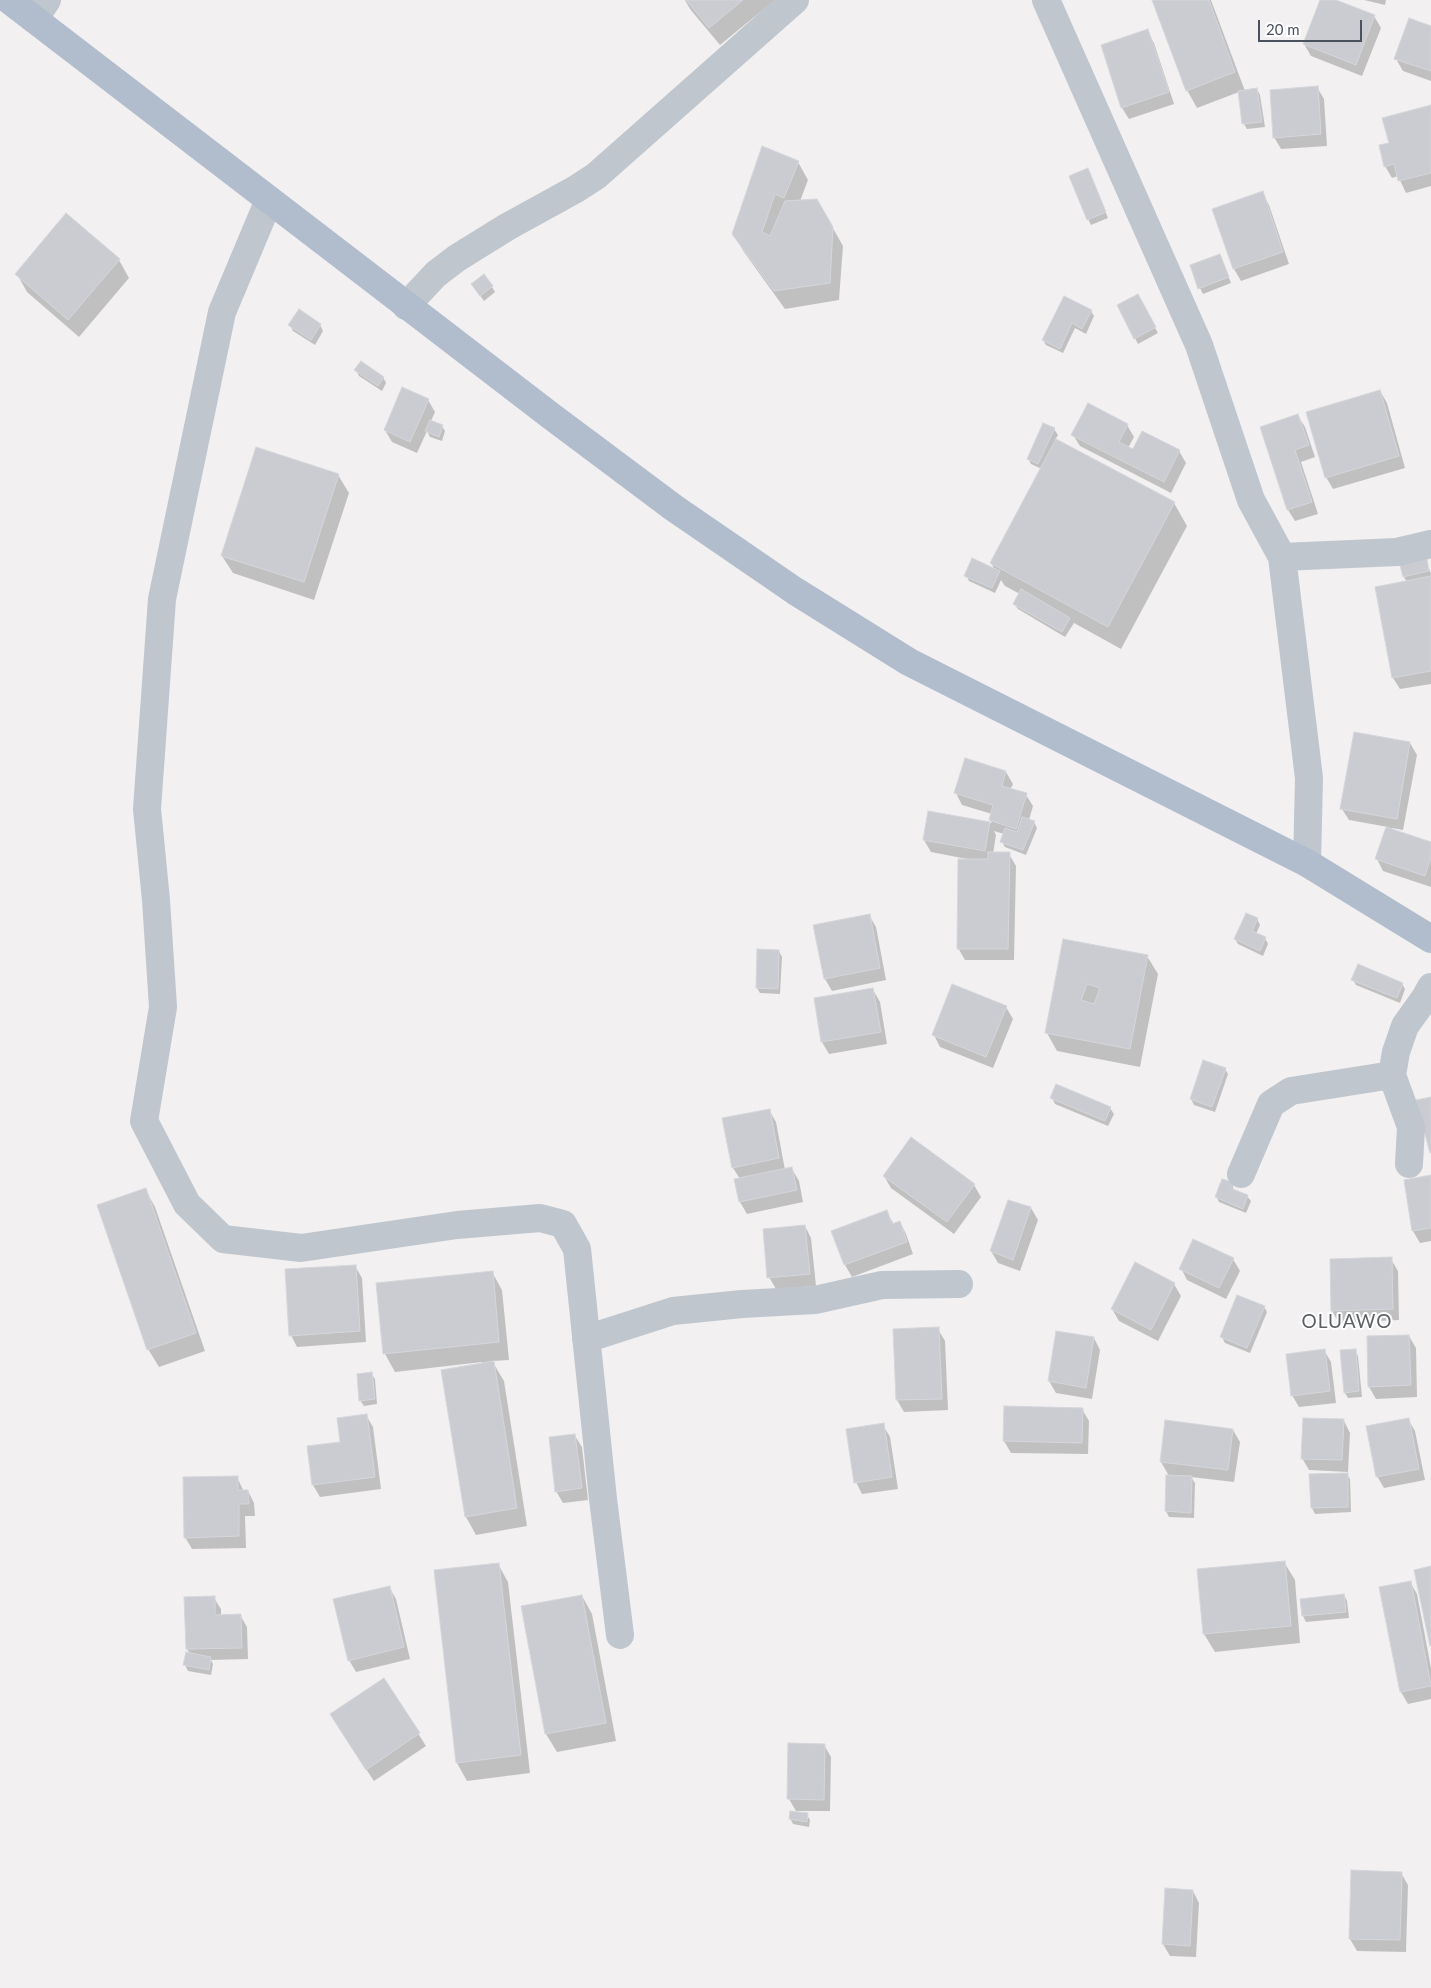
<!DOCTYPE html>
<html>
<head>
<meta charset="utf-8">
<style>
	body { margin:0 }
	#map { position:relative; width:1431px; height:1988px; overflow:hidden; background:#f2f0f0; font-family:Lato,sans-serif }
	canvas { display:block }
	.scale { position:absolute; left:1258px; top:20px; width:104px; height:22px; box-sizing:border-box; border:2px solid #49525d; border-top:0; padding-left:6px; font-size:15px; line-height:18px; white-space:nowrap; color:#49525d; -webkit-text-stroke:4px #fff; paint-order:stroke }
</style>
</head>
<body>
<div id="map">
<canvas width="1431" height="1988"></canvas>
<div class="scale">20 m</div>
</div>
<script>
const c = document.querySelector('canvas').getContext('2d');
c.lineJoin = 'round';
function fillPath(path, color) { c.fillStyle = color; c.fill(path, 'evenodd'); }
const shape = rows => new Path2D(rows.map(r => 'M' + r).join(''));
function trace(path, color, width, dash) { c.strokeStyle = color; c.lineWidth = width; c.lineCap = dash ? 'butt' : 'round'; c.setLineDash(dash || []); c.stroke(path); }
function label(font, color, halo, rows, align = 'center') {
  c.font = font + ' Lato,sans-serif'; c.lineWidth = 4; c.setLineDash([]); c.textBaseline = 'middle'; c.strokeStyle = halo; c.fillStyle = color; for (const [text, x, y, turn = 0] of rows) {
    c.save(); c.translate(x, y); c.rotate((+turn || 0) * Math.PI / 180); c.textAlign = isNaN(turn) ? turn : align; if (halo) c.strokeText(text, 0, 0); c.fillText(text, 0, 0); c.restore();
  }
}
fillPath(shape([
	[685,0,775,0,720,45,690,9],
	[1154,0,1211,0,1245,91,1257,89,1260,95,1265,127,1247,129,1244,124,1239,92,1197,108,1187,90],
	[1321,0,1333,0,1374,16,1381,28,1362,76,1311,56,1304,44],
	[1364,0,1386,0,1385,5],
	[1431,27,1431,81,1403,71,1396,59],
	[1147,31,1154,43,1174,104,1129,119,1122,108],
	[1317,87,1324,99,1327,146,1281,149,1274,137],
	[1431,107,1431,186,1406,193,1398,176,1392,178,1385,166,1390,143],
	[798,162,808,180,800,201,817,200,843,246,839,300,785,309,744,252,733,234],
	[1088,170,1108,218,1091,225,1088,219],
	[1262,193,1269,205,1289,264,1241,281,1234,269,1214,210],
	[1220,255,1231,283,1203,294,1200,288],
	[119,260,129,278,79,337,27,292,17,274],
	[492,287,495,292,484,301,476,290],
	[1137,296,1158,333,1138,344,1118,306],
	[299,311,320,325,323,331,315,345,293,331,290,325],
	[1091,311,1094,316,1086,334,1075,328,1063,353,1046,345,1043,340],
	[356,370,383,377,386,383,382,391,359,376],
	[1380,391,1387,403,1405,468,1333,489,1326,477],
	[428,400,435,412,431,421,442,426,445,431,442,441,430,437,427,431,417,453,392,442,385,430],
	[1298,416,1305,427,1315,457,1301,462,1318,514,1295,521,1288,510],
	[1127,425,1134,437,1128,448,1133,451,1179,451,1186,463,1171,493,1080,446,1073,435],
	[1054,429,1058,435,1055,440,1174,503,1187,526,1121,649,1074,623,1065,637,1018,609,1014,604,1020,594,1005,586,1001,580,995,593,969,581,966,575,995,570,991,563,1042,469,1031,464,1028,458],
	[338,475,349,493,314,600,233,573,222,556],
	[1426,560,1431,574,1431,684,1400,689,1393,678,1407,582,1404,577],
	[1410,743,1417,755,1403,830,1392,828,1391,830,1431,843,1431,887,1383,871,1377,859,1388,827,1349,820,1342,809],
	[1006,772,1013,784,1010,790,1026,795,1033,806,1029,820,1034,822,1037,828,1026,855,1005,847,1002,842,1004,834,994,831,996,835,993,854,1009,854,1016,866,1014,960,965,960,958,948,967,859,931,852,924,840,929,812,992,823,990,820,992,814,962,805,956,793],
	[869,915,876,927,886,980,832,991,825,979,815,926],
	[1257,919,1260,925,1256,934,1265,938,1268,944,1263,956,1238,944,1235,939],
	[1064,940,1147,956,1158,974,1140,1067,1057,1051,1047,1033],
	[779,951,782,957,780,994,760,993,757,988],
	[1353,980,1402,984,1405,989,1400,1003,1356,985],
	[873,990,880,1002,887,1044,829,1054,822,1042,815,999],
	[1006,1007,1013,1019,993,1068,940,1047,934,1035],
	[1225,1069,1228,1074,1215,1112,1194,1105,1191,1099],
	[1052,1098,1110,1108,1114,1114,1108,1126,1055,1104],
	[769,1110,776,1122,785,1170,792,1169,799,1181,803,1202,747,1214,740,1202,740,1179,733,1168],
	[911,1139,974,1185,981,1197,954,1234,891,1188,884,1176],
	[1431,1177,1431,1241,1420,1243,1413,1231],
	[1232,1183,1234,1191,1247,1196,1251,1201,1246,1213,1219,1202,1216,1196],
	[145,1189,155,1207,205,1351,159,1367,148,1349],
	[1009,1201,1031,1208,1038,1220,1020,1271,998,1263,991,1251],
	[886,1212,894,1224,900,1222,906,1234,913,1254,852,1277,845,1265,833,1232],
	[805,1226,811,1238,816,1286,776,1289,769,1277],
	[1233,1259,1240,1271,1226,1299,1187,1280,1181,1268],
	[1391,1259,1398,1271,1399,1320,1339,1323,1332,1311],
	[355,1266,362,1278,366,1342,297,1347,291,1335],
	[492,1272,502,1290,509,1360,492,1361,504,1381,527,1526,476,1535,466,1517,482,1362,395,1372,385,1354],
	[1174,1284,1181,1296,1158,1341,1119,1321,1112,1309],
	[1264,1307,1267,1312,1250,1353,1225,1343,1222,1337],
	[938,1329,945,1341,948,1410,904,1412,897,1400],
	[1409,1336,1416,1348,1417,1397,1376,1399,1369,1387],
	[1094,1338,1100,1350,1092,1399,1056,1393,1049,1381],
	[1324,1350,1331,1362,1336,1403,1299,1407,1292,1395],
	[1355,1351,1358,1356,1362,1397,1348,1398,1345,1393],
	[371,1373,375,1379,377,1404,364,1406,360,1400],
	[1082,1409,1089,1421,1088,1454,1011,1453,1004,1441],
	[366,1415,373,1427,381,1489,320,1497,313,1485,309,1447,341,1443],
	[1408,1419,1415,1431,1425,1480,1384,1488,1377,1476],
	[1344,1421,1350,1433,1348,1472,1309,1470,1302,1458],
	[883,1425,890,1437,898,1489,862,1494,856,1482],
	[1233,1430,1240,1442,1234,1482,1191,1477,1195,1483,1194,1518,1169,1517,1166,1511,1167,1476,1169,1476,1161,1462],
	[575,1436,582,1447,588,1500,563,1503,556,1491],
	[1347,1474,1350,1479,1351,1512,1315,1514,1312,1508,1310,1476],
	[237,1477,244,1492,248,1491,254,1503,255,1516,245,1516,246,1548,192,1549,185,1537],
	[1284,1562,1295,1580,1300,1643,1215,1652,1204,1634],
	[498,1564,508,1582,530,1773,467,1781,457,1763,435,1572],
	[1410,1582,1417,1594,1431,1668,1431,1699,1408,1704,1401,1692],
	[389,1587,396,1599,410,1659,356,1672,349,1660],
	[1344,1595,1347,1601,1349,1618,1306,1622,1303,1616,1302,1600],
	[582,1596,592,1614,616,1741,557,1752,546,1734,523,1607],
	[214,1598,221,1609,221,1616,240,1615,247,1627,248,1659,211,1660,213,1664,211,1675,188,1671,185,1665,190,1654,187,1649,186,1599],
	[384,1680,426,1746,374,1781,338,1727],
	[824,1745,831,1757,830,1811,796,1811,789,1799],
	[807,1815,810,1820,809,1827,793,1824,790,1818],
	[1401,1873,1408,1885,1406,1952,1357,1951,1350,1939],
	[1193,1891,1199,1903,1196,1957,1170,1956,1163,1944]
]), '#0003');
const building = shape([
	[686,0,743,0,709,28,686,0],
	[1152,0,1209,0,1235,72,1186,91,1152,0],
	[1320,0,1336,0,1375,15,1356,65,1303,44,1320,0],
	[1409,18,1431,26,1431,71,1394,59,1409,18],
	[1148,29,1169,92,1121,108,1101,45,1148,29],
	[1318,86,1321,134,1273,138,1270,90,1318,86],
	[1257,88,1262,122,1242,124,1238,91,1257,88],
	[1431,105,1431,173,1398,181,1394,164,1384,167,1379,145,1389,143,1382,118,1431,105],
	[762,146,799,161,784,198,775,194,762,232,770,236,785,201,817,199,833,227,830,283,774,291,732,234,762,146],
	[1088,168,1106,212,1087,220,1069,176,1088,168],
	[1263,191,1283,252,1233,269,1212,209,1263,191],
	[66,213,120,259,68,320,15,274,66,213],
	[1220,254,1229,277,1198,289,1190,265,1220,254],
	[484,274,493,286,480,296,471,284,484,274],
	[1138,294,1156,327,1134,339,1117,305,1138,294],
	[1064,296,1092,310,1082,329,1072,323,1060,349,1042,340,1064,296],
	[299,309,321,324,311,340,288,325,299,309],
	[361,361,384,377,378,386,354,370,361,361],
	[402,387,429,399,410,442,384,430,402,387],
	[1380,390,1399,456,1325,478,1306,412,1380,390],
	[1088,403,1128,424,1119,442,1133,449,1142,431,1180,450,1164,482,1071,435,1088,403],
	[1298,414,1309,445,1295,450,1312,502,1287,510,1260,427,1298,414],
	[430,420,443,425,439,437,425,431,430,420],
	[1043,423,1055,428,1038,464,1027,459,1043,423],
	[1056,439,1175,502,1108,627,990,563,1056,439],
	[256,447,339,474,304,582,221,556,256,447],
	[972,558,1000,571,992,588,964,576,972,558],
	[1427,559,1429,571,1403,577,1400,565,1427,559],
	[1431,576,1431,671,1392,678,1375,587,1431,576],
	[1021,589,1070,618,1062,632,1013,604,1021,589],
	[1354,732,1410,742,1397,819,1340,809,1354,732],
	[965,758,1006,771,1002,786,1027,793,1016,829,989,820,993,805,954,793,965,758],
	[928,811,990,822,985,851,923,840,928,811],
	[1022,817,1035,821,1023,850,1000,842,1005,828,1017,832,1022,817],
	[1386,827,1431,842,1431,857,1425,876,1375,859,1386,827],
	[988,852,1010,852,1008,949,957,949,958,859,988,859,988,852],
	[1246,913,1258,918,1252,931,1266,937,1260,951,1234,939,1246,913],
	[870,914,880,968,824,979,813,925,870,914],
	[1063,939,1148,955,1130,1049,1045,1033,1063,939],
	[1087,984,1100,988,1094,1004,1081,1000,1087,984],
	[757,949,779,950,778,989,756,988,757,949],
	[1358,964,1403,983,1397,998,1351,980,1358,964],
	[952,984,1007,1006,986,1057,932,1035,952,984],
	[873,988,881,1032,821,1042,814,998,873,988],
	[1203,1060,1226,1068,1212,1107,1190,1099,1203,1060],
	[1056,1084,1111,1107,1105,1121,1050,1098,1056,1084],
	[1431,1097,1431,1153,1430,1153,1416,1100,1431,1097],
	[770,1109,779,1158,732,1168,722,1118,770,1109],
	[911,1137,975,1184,947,1222,883,1176,911,1137],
	[792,1167,797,1190,739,1202,734,1179,792,1167],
	[1431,1175,1431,1228,1412,1231,1404,1180,1431,1175],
	[1222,1179,1233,1182,1230,1188,1248,1195,1243,1209,1215,1197,1222,1179],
	[146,1188,196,1333,147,1350,97,1205,146,1188],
	[1008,1200,1031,1207,1013,1260,990,1251,1008,1200],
	[887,1210,892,1224,900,1221,907,1242,844,1265,831,1231,887,1210],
	[805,1225,810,1274,767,1278,763,1229,805,1225],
	[1193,1239,1234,1258,1219,1288,1179,1269,1193,1239],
	[1392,1257,1393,1309,1331,1311,1330,1259,1392,1257],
	[1135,1262,1175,1283,1151,1330,1111,1309,1135,1262],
	[356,1265,360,1331,289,1336,285,1269,356,1265],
	[493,1271,499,1342,383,1354,376,1283,493,1271],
	[1237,1295,1265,1306,1247,1348,1220,1337,1237,1295],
	[939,1327,942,1399,896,1400,893,1329,939,1327],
	[1056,1331,1094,1337,1086,1388,1048,1381,1056,1331],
	[1409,1335,1411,1385,1368,1387,1367,1336,1409,1335],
	[1325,1349,1330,1391,1291,1396,1286,1354,1325,1349],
	[1356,1349,1359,1391,1344,1393,1340,1350,1356,1349],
	[494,1361,517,1508,465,1517,441,1370,494,1361],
	[372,1372,375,1399,359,1401,357,1374,372,1372],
	[1004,1406,1083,1408,1082,1443,1003,1441,1004,1406],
	[367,1414,375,1477,312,1485,307,1446,340,1442,337,1418,367,1414],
	[1303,1418,1344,1419,1342,1460,1301,1459,1303,1418],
	[1409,1418,1419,1469,1376,1477,1366,1426,1409,1418],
	[1165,1420,1233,1429,1228,1470,1160,1462,1165,1420],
	[884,1423,892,1477,854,1483,846,1429,884,1423],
	[575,1434,582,1488,555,1492,549,1437,575,1434],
	[1348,1473,1348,1507,1311,1508,1309,1474,1348,1473],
	[1166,1475,1192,1476,1191,1513,1165,1511,1166,1475],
	[238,1476,238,1490,248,1490,249,1504,239,1504,239,1536,184,1538,183,1477,238,1476],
	[1285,1561,1291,1626,1203,1634,1197,1569,1285,1561],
	[499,1563,521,1755,456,1763,434,1570,499,1563],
	[1431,1566,1431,1646,1430,1646,1414,1570,1431,1566],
	[1411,1581,1431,1686,1400,1692,1379,1587,1411,1581],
	[390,1586,404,1647,348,1661,333,1599,390,1586],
	[1344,1594,1346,1612,1302,1616,1300,1599,1344,1594],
	[582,1595,606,1723,545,1734,521,1606,582,1595],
	[215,1596,215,1615,241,1614,242,1648,186,1649,184,1597,215,1596],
	[186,1652,211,1657,209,1670,183,1665,186,1652],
	[384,1678,420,1733,366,1770,330,1714,384,1678],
	[788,1743,825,1744,824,1800,787,1799,788,1743],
	[790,1811,808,1813,807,1822,789,1819,790,1811],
	[1351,1870,1402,1872,1400,1940,1349,1939,1351,1870],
	[1165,1888,1193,1890,1190,1946,1162,1944,1165,1888]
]);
fillPath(building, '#caccd2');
trace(building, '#d4d6db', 1);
trace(shape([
	[1046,0,1199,345,1251,500,1282,557,1309,778,1307,863],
	[34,19,47,0],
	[269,200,222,312,162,599,147,809,156,900,163,1007,144,1121,187,1204,223,1239,301,1248,457,1225,540,1218,563,1224,577,1249,603,1499,620,1635],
	[406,306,436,274,457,258,507,227,576,189,596,176,795,0],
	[1282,557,1397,552,1431,544],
	[1409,1164,1411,1127,1392,1075,1396,1052,1405,1026,1425,998,1431,987],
	[1241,1174,1271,1104,1291,1091,1392,1075],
	[586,1339,673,1311,742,1304,815,1300,882,1285,959,1284]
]), '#bfc6ce', 28);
trace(shape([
	[9,0,551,416,674,508,795,591,909,662,1307,863,1431,939]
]), '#b1bdcd', 28);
c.letterSpacing = '1px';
label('19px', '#5d6065', '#fff', [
	["OLUAWO",1347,1322]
]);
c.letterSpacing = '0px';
</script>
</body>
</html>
